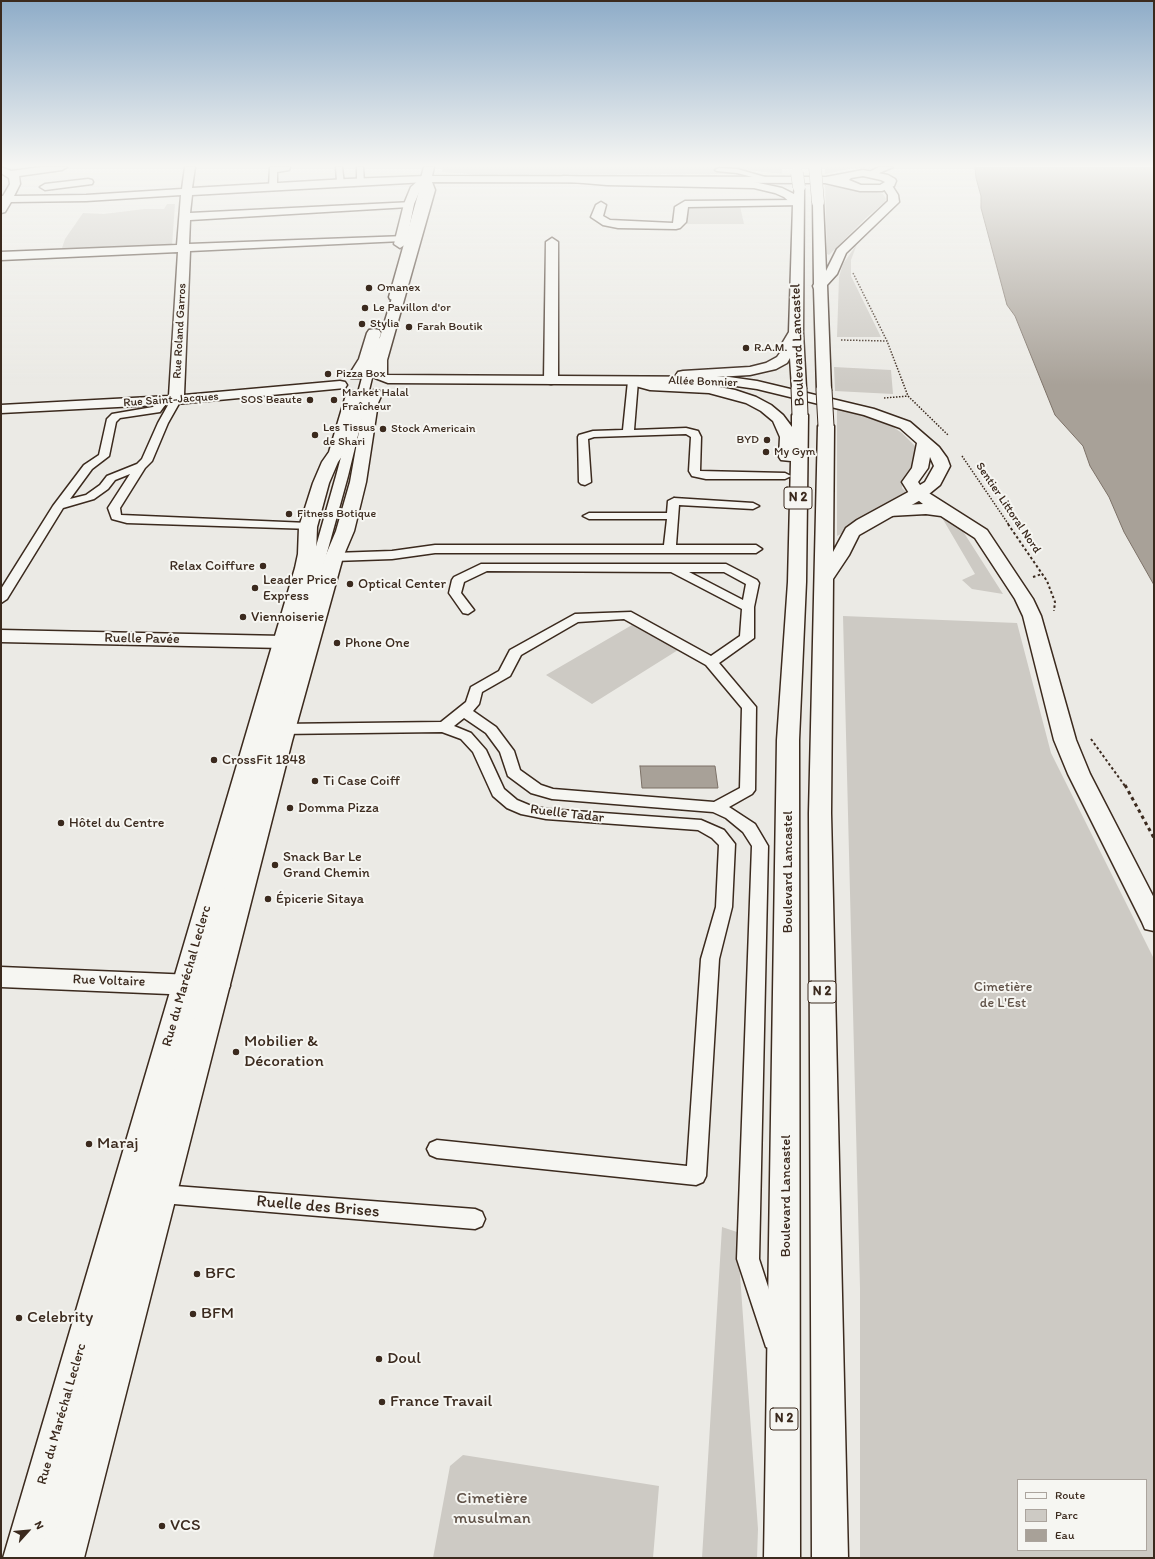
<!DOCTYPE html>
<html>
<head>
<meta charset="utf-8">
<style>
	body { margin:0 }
	#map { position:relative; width:1155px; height:1559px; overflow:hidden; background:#ebeae5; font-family:Itim,sans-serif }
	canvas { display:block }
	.frame { position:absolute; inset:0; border:2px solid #3b2a1e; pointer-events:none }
	.legend { position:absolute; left:1017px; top:1479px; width:130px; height:72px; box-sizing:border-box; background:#f6f6f2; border:1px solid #aba49d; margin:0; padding:5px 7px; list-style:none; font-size:12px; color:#3b2a1e }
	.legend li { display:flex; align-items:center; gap:8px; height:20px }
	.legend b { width:20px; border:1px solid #aba49d }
	.north { position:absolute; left:8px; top:1511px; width:40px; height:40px; -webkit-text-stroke:3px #f6f6f2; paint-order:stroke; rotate:63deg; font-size:11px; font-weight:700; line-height:16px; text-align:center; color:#3b2a1e }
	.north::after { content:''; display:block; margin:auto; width:14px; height:18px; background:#3b2a1e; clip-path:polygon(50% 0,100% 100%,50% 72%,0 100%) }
</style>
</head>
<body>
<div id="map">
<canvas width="1155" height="1559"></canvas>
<div class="frame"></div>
<ul class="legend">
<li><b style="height:5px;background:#f6f6f2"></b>Route</li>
<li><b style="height:11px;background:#cdcac4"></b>Parc</li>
<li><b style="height:11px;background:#a8a198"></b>Eau</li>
</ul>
<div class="north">N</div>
</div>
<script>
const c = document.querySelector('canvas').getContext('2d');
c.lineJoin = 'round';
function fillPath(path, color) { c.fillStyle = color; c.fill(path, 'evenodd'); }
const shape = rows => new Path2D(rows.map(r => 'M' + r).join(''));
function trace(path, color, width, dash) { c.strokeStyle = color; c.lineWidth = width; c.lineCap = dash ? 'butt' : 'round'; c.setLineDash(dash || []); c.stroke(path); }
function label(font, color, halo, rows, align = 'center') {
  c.font = font + ' Itim,sans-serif'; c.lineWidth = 4; c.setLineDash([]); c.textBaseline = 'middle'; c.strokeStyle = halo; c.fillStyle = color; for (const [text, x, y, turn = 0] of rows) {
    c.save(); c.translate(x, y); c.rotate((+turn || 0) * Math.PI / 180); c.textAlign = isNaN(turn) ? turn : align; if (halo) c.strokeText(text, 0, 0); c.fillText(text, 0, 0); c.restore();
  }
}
fillPath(shape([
	[443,167,782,167,782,174,732,168,732,174,481,175,442,172],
	[825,167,875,167,848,169,825,174],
	[825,185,862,191,877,192,883,194,886,199,885,202,866,218,829,255,827,254],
	[167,204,175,204,172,246,62,248,65,239,83,213,104,214,144,209,164,209],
	[733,204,740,206,744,224,687,224,684,221,686,207],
	[857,244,851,260,851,276,881,337,837,337,839,277,843,264],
	[834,367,891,370,893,394,835,391],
	[837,409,864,416,893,427,902,433,915,446,917,452,913,468,906,474,903,481,902,488,910,496,837,536],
	[941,516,959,525,1003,594,972,589,962,580,975,574],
	[843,616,1017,623,1051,753,1154,959,1154,1558,860,1558,860,1288],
	[1018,1480,1146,1480,1146,1550,1018,1550],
	[632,625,678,650,592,704,546,675],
	[722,1227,737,1232,758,1529,757,1558,702,1558],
	[463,1455,659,1486,653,1558,433,1558,450,1466]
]), '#cdcac4');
const water = shape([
	[975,167,1154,167,1154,585,1124,532,1109,497,1090,466,1083,446,1055,415,1015,316,1007,305,981,208,981,196,976,178,975,167],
	[640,766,715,766,718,788,642,788,640,766]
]);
fillPath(water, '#a8a198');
trace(water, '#7c7167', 1);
const service = shape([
	[270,167,290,167,289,170,277,172,277,187,273,189,269,187,270,167],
	[336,167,342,167,344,184,337,182,336,167],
	[357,167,363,167,364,183,357,181,357,167],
	[719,168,737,169,772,179,768,181,737,173,717,171,715,170,719,168],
	[423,177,430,179,397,297,393,300,390,299,389,297,423,177],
	[380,338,385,341,373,374,348,476,280,724,441,722,466,702,471,687,499,671,510,650,575,614,631,612,711,656,740,636,742,609,671,572,487,571,464,582,461,593,474,610,468,614,463,613,449,593,452,580,454,577,481,564,726,564,757,580,759,583,754,607,754,638,719,663,756,707,755,790,752,794,729,807,755,824,768,846,759,1259,785,1339,782,1347,774,1350,766,1347,737,1259,752,846,743,832,726,818,713,812,552,799,531,793,508,776,500,752,486,733,464,718,454,726,471,733,486,750,504,789,517,800,529,805,546,809,701,820,724,830,735,844,732,907,719,959,706,1176,703,1182,696,1185,437,1158,430,1155,427,1149,430,1143,437,1140,687,1166,701,959,716,907,719,845,712,838,698,830,546,819,521,814,507,808,493,796,473,752,461,739,442,732,278,734,155,1187,162,1185,475,1209,482,1212,485,1219,482,1226,475,1229,162,1203,155,1201,153,1196,55,1558,29,1558,336,476,363,374,375,341,380,338],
	[689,572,724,572,746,584,743,600,689,572],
	[624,619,706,665,742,708,740,788,714,802,553,789,541,785,520,770,514,751,496,727,473,711,479,704,482,692,510,676,521,655,578,622,624,619],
	[633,378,638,381,634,430,686,428,698,431,701,437,700,471,785,473,791,476,785,479,706,479,692,476,689,471,691,437,686,434,594,437,588,439,591,482,585,485,581,484,579,482,578,437,579,435,593,431,623,430,628,381,633,378],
	[176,397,181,400,168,423,152,461,145,468,120,508,121,515,308,523,314,527,312,529,127,523,112,519,108,508,130,474,115,480,108,489,94,499,63,508,7,599,1,603,1,589,53,506,84,465,99,455,107,419,112,414,153,407,159,399,167,399,168,401,160,412,120,418,116,422,109,456,92,469,70,499,86,495,100,485,107,476,137,464,142,459,158,423,172,398,176,397],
	[674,498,753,503,759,506,753,509,679,505,676,545,756,545,762,549,756,553,435,553,392,559,334,561,328,557,334,553,392,551,435,545,664,545,667,519,589,519,583,516,589,513,667,513,668,501,674,498]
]);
const minor = shape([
	[1,167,11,171,41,167,67,167,62,170,19,176,20,184,14,196,86,195,182,189,185,167,195,167,192,188,347,179,426,176,431,179,426,182,192,195,190,213,413,202,414,204,413,206,409,207,190,220,189,244,406,236,408,238,402,241,190,251,184,395,340,381,345,382,347,385,345,388,176,404,1,413,1,405,169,396,178,252,1,260,1,252,177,245,181,195,86,201,11,202,5,212,1,213,1,196,3,196,10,184,9,178,1,173,1,167],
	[879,167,893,167,870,177,865,174,879,167],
	[88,179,92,180,93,182,92,184,45,190,40,187,45,184,88,179],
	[797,200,802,203,801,205,688,207,686,222,680,228,676,229,618,228,603,225,591,217,596,205,601,202,606,205,603,216,610,220,673,223,675,207,685,201,797,200],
	[552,238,558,242,558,380,556,383,551,384,546,383,544,380,546,242,552,238],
	[918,489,924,490,987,530,1033,599,1041,616,1076,740,1090,774,1154,898,1154,931,1145,929,1142,922,1068,774,1054,740,1023,616,1015,599,975,538,941,516,926,514,889,516,883,515,881,511,883,507,889,506,923,504,910,494,912,490,918,489],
	[1,630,283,636,290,638,293,642,290,646,283,648,1,642,1,630],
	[1,967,217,976,226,979,230,986,226,993,217,996,1,987,1,967]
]);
const tertiary = shape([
	[424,167,434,167,432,176,826,177,863,170,888,175,895,179,896,181,894,186,882,191,860,191,825,183,432,182,435,190,387,360,387,375,729,377,757,381,874,409,910,422,939,447,947,458,950,466,940,485,924,498,918,499,912,498,902,482,912,468,917,443,900,428,864,415,757,389,729,385,388,383,375,378,373,375,373,360,425,190,423,186,421,188,414,204,406,244,400,248,394,244,404,204,411,187,421,178,424,167],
	[863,176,881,180,885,182,880,185,861,185,849,180,851,178,863,176],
	[930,457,934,466,925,482,920,485,918,482,928,468,930,457],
	[374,329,379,330,381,333,373,359,361,378,351,378,349,375,359,359,367,333,369,330,374,329],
	[375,390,380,391,382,394,378,403,366,482,354,531,343,557,292,741,84,1558,48,1558,270,741,325,557,336,531,350,482,364,403,370,391,375,390],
	[353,391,358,392,360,395,345,452,338,462,329,483,317,527,316,554,313,568,39,1558,3,1558,295,568,298,554,299,527,313,483,322,462,329,452,346,395,348,392,353,391]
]);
const primary = shape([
	[564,176,607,179,754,182,782,188,794,194,795,187,803,187,804,189,803,332,806,388,804,391,799,392,794,391,792,388,790,358,787,363,776,369,750,375,683,379,678,378,676,375,678,372,683,371,750,367,766,363,777,357,782,350,783,342,789,332,793,205,784,197,775,193,754,188,607,185,560,181,559,179,560,177,564,176],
	[887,183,891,184,898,195,899,202,846,253,837,274,827,285,831,390,829,393,824,394,819,393,817,390,814,289,813,286,814,284,813,202,818,199,823,202,826,271,837,249,888,201,888,195,882,186,887,183],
	[633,377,651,382,709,385,735,390,756,397,771,405,783,415,792,427,792,415,795,412,805,412,808,415,806,582,799,740,800,1558,764,1558,777,740,788,582,791,461,781,460,779,457,780,437,773,421,761,411,746,403,709,393,650,390,628,384,626,381,628,378,633,377],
	[826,421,831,423,834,426,833,552,846,528,857,520,912,490,918,489,924,490,926,494,924,498,859,535,849,555,833,579,831,813,848,1558,812,1558,809,813,818,426,821,423,826,421]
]);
trace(service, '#3b2a1e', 3);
trace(minor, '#3b2a1e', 3);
trace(tertiary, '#3b2a1e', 3);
trace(primary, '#3b2a1e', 3);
trace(shape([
	[853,273,887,341,908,396,948,435],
	[841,340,887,341],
	[884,398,908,396],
	[962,456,1009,525]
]), '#3b2a1e', 1.5, [1.5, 1.5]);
trace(shape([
	[1008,524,1047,581,1055,602,1054,611],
	[1033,577,1042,574],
	[1091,739,1125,786]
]), '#3b2a1e', 2, [2.5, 2.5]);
trace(shape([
	[1125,785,1154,838]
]), '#3b2a1e', 3, [3.5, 3.5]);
fillPath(service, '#f6f6f2');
fillPath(minor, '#f6f6f2');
fillPath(tertiary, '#f6f6f2');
fillPath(primary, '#f6f6f2');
const primaryBridgeFar1 = shape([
	[815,167,818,202],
	[797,173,799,187]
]);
const primaryBridge = shape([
	[799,388,800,415],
	[824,390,826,426]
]);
trace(primaryBridgeFar1, '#3b2a1e', 13, []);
trace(primaryBridge, '#3b2a1e', 17, []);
trace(primaryBridgeFar1, '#f6f6f2', 12);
trace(primaryBridge, '#f6f6f2', 15);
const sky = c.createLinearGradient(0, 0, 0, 385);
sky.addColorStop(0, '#8eacc8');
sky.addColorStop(0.43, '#f6f6f3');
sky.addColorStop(1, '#f6f6f300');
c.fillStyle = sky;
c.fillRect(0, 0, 1155, 385);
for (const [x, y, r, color] of [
	[369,288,4,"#3b2a1e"],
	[365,308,4,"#3b2a1e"],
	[362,324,4,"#3b2a1e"],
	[409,327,4,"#3b2a1e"],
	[746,348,4,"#3b2a1e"],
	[328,374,4,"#3b2a1e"],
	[310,400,4,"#3b2a1e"],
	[334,400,4,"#3b2a1e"],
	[383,429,4,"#3b2a1e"],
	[315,435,4,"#3b2a1e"],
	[767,440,4,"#3b2a1e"],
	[766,452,4,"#3b2a1e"],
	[289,514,4,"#3b2a1e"],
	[263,566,4,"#3b2a1e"],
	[350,584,4,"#3b2a1e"],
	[255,588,4,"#3b2a1e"],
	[243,617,4,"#3b2a1e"],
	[337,643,4,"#3b2a1e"],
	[214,760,4,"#3b2a1e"],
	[315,781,4,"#3b2a1e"],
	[290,808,4,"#3b2a1e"],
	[61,823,4,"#3b2a1e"],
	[275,865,4,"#3b2a1e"],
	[268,899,4,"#3b2a1e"],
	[236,1052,4,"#3b2a1e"],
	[89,1144,4,"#3b2a1e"],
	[197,1274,4,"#3b2a1e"],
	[193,1314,4,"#3b2a1e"],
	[19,1318,4,"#3b2a1e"],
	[379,1359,4,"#3b2a1e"],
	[382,1402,4,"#3b2a1e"],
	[162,1526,4,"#3b2a1e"]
]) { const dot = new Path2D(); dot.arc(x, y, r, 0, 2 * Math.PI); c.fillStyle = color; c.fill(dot); trace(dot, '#f6f6f2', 1.5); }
label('12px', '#3b2a1e', '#f6f6f2', [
	["Omanex",377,288],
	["Le Pavillon d'or",373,308],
	["Stylia",370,324],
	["Farah Boutik",417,327],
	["R.A.M.",754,348],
	["Pizza Box",336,374],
	["Market Halal",342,393],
	["Fraîcheur",342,407],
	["SOS Beaute",302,400,"right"],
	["Les Tissus",323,428],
	["de Shari",323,442],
	["Stock Americain",391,429],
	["BYD",759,440,"right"],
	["My Gym",774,452],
	["Fitness Botique",297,514]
], 'left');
label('12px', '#3b2a1e', '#f6f6f2', [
	["Rue Roland Garros",180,331,-87],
	["Allée Bonnier",703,382,2],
	["Rue Saint-Jacques",171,400,-4],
	["Sentier Littoral Nord",1008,508,56]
]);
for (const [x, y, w] of [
	[798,498,28],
	[822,992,28],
	[784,1419,28]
]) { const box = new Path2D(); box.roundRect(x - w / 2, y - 11, w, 22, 3); c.fillStyle = '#f6f6f2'; c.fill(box); trace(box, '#3b2a1e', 1); }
label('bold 13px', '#3b2a1e', null, [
	["N 2",798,498],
	["N 2",822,992],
	["N 2",784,1419]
]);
label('14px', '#3b2a1e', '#f6f6f2', [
	["Boulevard Lancastel",798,345,-92],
	["Ruelle Pavée",142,639,1],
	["Ruelle Tadar",567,814,7],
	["Boulevard Lancastel",788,872,-90],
	["Rue du Maréchal Leclerc",187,976,-74],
	["Rue Voltaire",109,981,2],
	["Boulevard Lancastel",786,1196,-90],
	["Rue du Maréchal Leclerc",62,1414,-74]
]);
label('14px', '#3b2a1e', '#f6f6f2', [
	["Relax Coiffure",255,566,"right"],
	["Leader Price",263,580],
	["Express",263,596],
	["Optical Center",358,584],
	["Viennoiserie",251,617],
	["Phone One",345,643],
	["CrossFit 1848",222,760],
	["Ti Case Coiff",323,781],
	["Domma Pizza",298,808],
	["Hôtel du Centre",69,823],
	["Snack Bar Le",283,857],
	["Grand Chemin",283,873],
	["Épicerie Sitaya",276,899]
], 'left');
label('14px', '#605248', '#f6f6f2', [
	["Cimetière",1003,987],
	["de L'Est",1003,1003]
]);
label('17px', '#3b2a1e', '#f6f6f2', [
	["Mobilier &",244,1042],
	["Décoration",244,1062],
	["Maraj",97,1144],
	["BFC",205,1274],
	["BFM",201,1314],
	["Celebrity",27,1318],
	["Doul",387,1359],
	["France Travail",390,1402],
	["VCS",170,1526]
], 'left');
label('17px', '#3b2a1e', '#f6f6f2', [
	["Ruelle des Brises",318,1207,5]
]);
label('17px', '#605248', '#f6f6f2', [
	["Cimetière",492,1499],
	["musulman",492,1519]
]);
</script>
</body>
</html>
